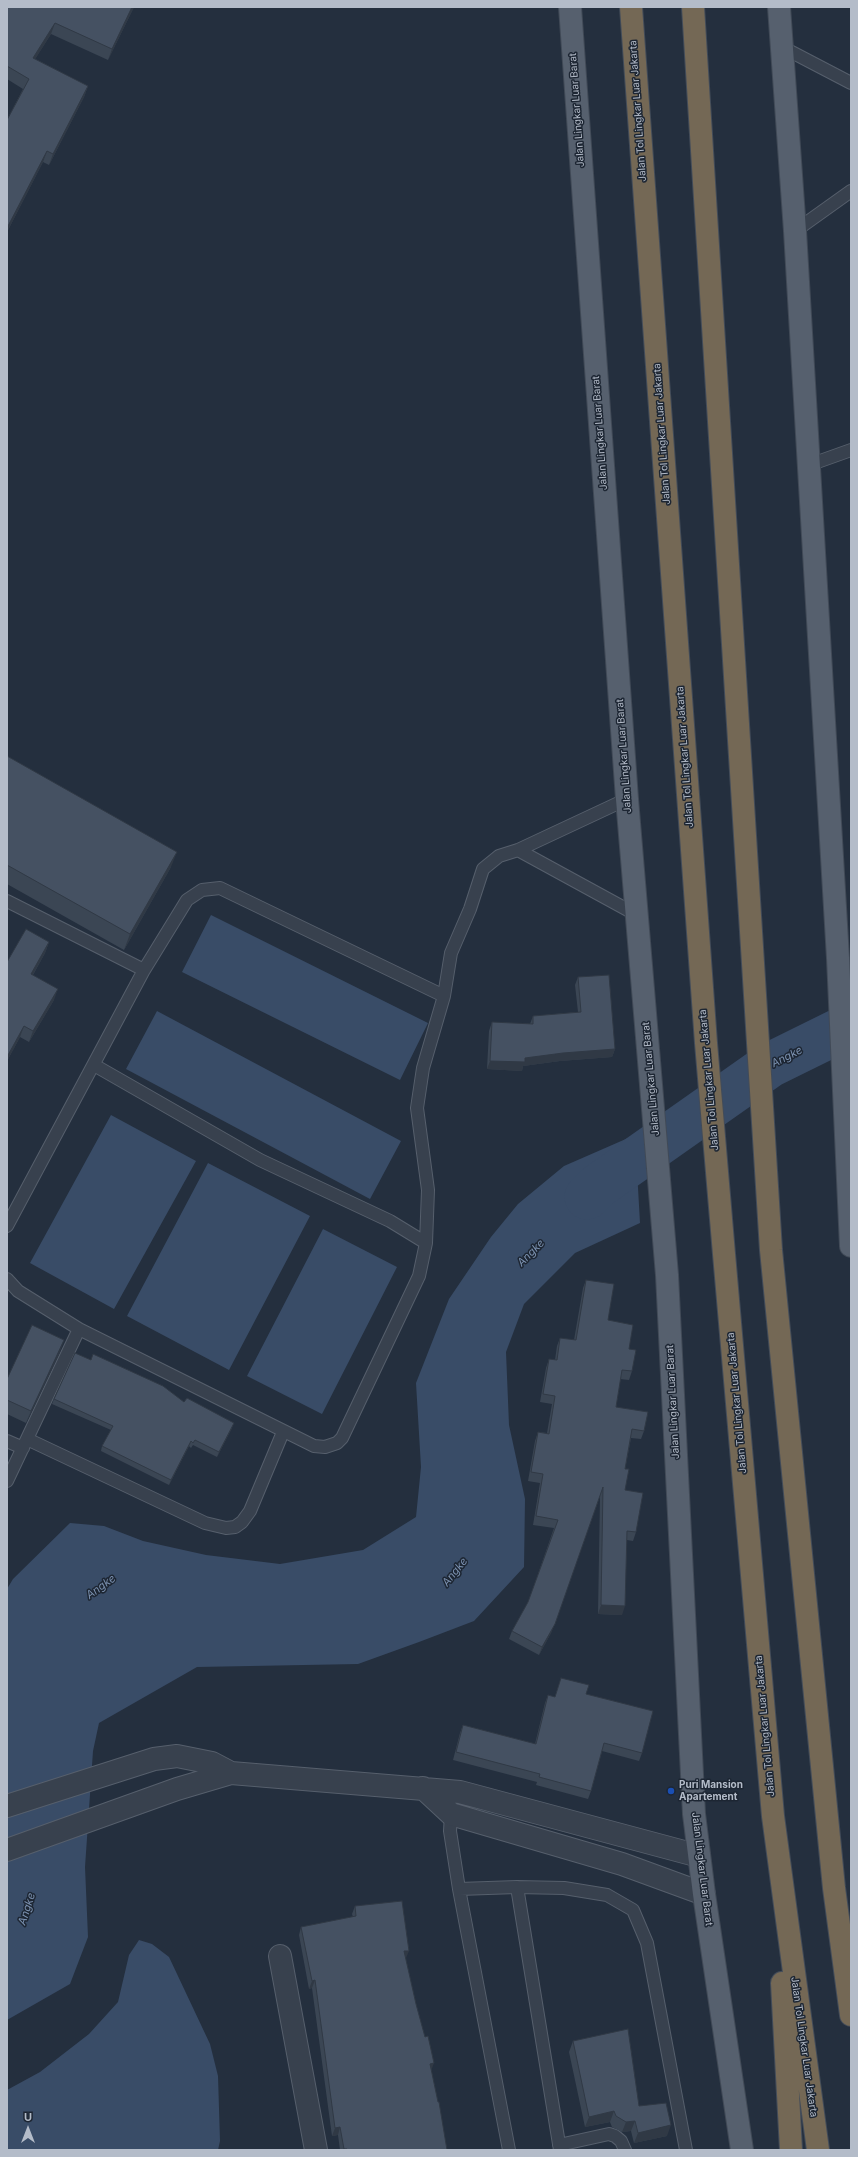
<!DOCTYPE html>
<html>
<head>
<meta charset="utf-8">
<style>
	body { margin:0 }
	#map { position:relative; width:858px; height:2157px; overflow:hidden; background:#242f3e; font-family:Inter,sans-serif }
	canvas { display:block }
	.frame { position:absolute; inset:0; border:8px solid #b4bcc9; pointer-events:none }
	.north { position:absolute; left:8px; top:2109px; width:40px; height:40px; -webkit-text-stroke:3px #1d2633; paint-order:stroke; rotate:0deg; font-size:11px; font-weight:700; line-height:16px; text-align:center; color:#b4bcc9 }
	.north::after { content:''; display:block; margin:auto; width:14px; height:18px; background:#b4bcc9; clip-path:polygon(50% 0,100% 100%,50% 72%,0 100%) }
</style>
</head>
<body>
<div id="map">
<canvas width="858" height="2157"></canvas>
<div class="frame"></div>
<div class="north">U</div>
</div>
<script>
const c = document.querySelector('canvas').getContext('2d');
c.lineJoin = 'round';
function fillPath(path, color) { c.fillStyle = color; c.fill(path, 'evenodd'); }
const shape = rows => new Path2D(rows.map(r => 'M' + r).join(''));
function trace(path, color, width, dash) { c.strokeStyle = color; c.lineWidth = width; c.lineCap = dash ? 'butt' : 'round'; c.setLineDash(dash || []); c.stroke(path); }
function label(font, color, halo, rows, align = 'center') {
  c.font = font + ' Inter,sans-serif'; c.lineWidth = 3; c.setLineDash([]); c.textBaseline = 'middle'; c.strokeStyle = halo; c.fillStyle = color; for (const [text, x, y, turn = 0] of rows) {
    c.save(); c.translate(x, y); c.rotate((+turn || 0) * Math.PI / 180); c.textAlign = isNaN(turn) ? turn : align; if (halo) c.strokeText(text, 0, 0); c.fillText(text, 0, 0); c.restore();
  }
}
fillPath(shape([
	[211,915,428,1023,400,1080,182,972],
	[157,1011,401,1141,370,1199,126,1069],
	[111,1115,196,1161,114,1309,30,1263],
	[635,1135,640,1223,575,1253,524,1304,506,1352,509,1425,525,1499,524,1567,474,1621,419,1642,358,1664,197,1667,99,1723,93,1751,85,1867,88,1937,70,1984,7,2020,7,1589,13,1579,70,1523,104,1526,143,1541,206,1555,280,1564,363,1550,416,1517,421,1467,416,1383,449,1299,491,1237,518,1204,564,1166],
	[208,1163,310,1216,229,1370,127,1316],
	[323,1229,397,1267,322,1414,247,1376],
	[139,1940,152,1944,169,1957,210,2044,218,2076,220,2141,218,2150,7,2150,7,2090,40,2072,89,2034,118,2002,129,1955]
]), '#394c67');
trace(shape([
	[587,1197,598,1186,770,1065,851,1025]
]), '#394c67', 45);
const service = shape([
	[782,47,851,83],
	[795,231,851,191],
	[809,465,851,450],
	[518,850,637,915],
	[7,901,144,970,7,1226],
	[144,970,187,900,202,890,220,888,444,996],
	[94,1065,260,1160,390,1221,426,1243],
	[7,1279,18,1291,79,1329,7,1481],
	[79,1329,314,1446,325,1447,337,1443,342,1438,419,1276,426,1243,428,1190,417,1108,423,1068,444,996,451,953,470,909,483,869,499,856,518,850,627,799],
	[27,1439,205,1523,226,1528,235,1527,242,1522,250,1511,283,1432],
	[7,1441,23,1448],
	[451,1814,450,1831,459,1889,509,2150],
	[517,1887,564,1888,607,1895,633,1910,647,1943,686,2150],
	[459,1889,517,1887,560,2150],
	[559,2145,609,2134,615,2136,621,2141,625,2150]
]);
const minor = shape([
	[423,1788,451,1814,622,1864,704,1894],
	[7,1806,154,1759,177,1756,212,1763,231,1773,460,1792,699,1856],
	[7,1850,177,1789,231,1773],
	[280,1956,316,2150]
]);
const primary = shape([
	[570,7,627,799,667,1275,694,1814,704,1894,742,2150],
	[779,7,795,231,838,958,851,1246]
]);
const motorway = shape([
	[631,7,706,1043,724,1254,773,1816,818,2150],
	[693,7,771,1250,834,1888,851,2015],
	[782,1983,791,2150]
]);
trace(service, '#565f6c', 14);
trace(minor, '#565f6c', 24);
trace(primary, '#414a57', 24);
trace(motorway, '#434c59', 24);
trace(service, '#38414e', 12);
trace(minor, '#38414e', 22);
trace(primary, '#56606e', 22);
trace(motorway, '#746855', 22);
fillPath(shape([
	[7,7,134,7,108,60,51,34,35,59,88,86,84,97,49,165,43,162,7,232,7,120,23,89,7,79],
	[7,756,171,867,124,950,7,884],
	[49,942,45,953,33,975,54,1000,29,1042,20,1037,7,1061,7,962],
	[578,977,615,1049,612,1057,560,1061,523,1066,522,1071,487,1069,489,1031,492,1022,530,1024,533,1016,578,1012,575,985],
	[586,1280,608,1320,629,1349,632,1371,629,1380,620,1379,616,1407,644,1431,641,1439,631,1438,625,1469,625,1490,636,1532,633,1541,627,1540,622,1615,598,1614,600,1496,551,1633,539,1655,509,1639,512,1631,528,1603,554,1528,533,1525,540,1483,528,1481,535,1441,538,1432,547,1433,552,1404,540,1402,546,1368,549,1359,555,1360,557,1346,560,1338,574,1340,583,1288],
	[60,1352,26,1423,7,1414,7,1379],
	[54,1399,184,1402,232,1428,217,1457,193,1445,191,1448,189,1446,169,1485,101,1451,102,1446,111,1430,52,1404],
	[561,1678,586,1694,642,1753,639,1761,602,1751,591,1791,588,1799,536,1785,537,1782,453,1760,460,1733,463,1725,535,1744,545,1703,548,1695,555,1697],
	[355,1906,406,1958,405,1958,431,2070,447,2150,340,2150,338,2135,332,2136,312,1988,309,1989,299,1935,301,1927,353,1917,352,1914],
	[573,2041,667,2136,634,2143,631,2131,622,2132,612,2127,610,2122,585,2127,569,2052]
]), '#3b4654');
fillPath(shape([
	[132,7,134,7,108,60,112,49],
	[55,23,51,34,29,69,33,58],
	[88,86,84,97,49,165,53,154],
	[47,151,43,162,7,232,7,228],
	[177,852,171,867,124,950,130,934],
	[49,942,45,953,27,985,31,974],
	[58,989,54,1000,29,1042,33,1031],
	[24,1026,20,1037,7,1061,7,1057],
	[615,1049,612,1057,560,1061,523,1066,522,1071,487,1069,490,1061,525,1058,563,1053],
	[64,1340,60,1352,26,1423,31,1411],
	[234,1423,232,1428,217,1457,219,1452],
	[191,1441,189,1446,169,1485,171,1480],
	[601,1605,625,1606,622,1615,598,1614],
	[555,1624,551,1633,539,1655,542,1647],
	[404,1951,409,1951,406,1958,401,1959],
	[315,1980,312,1988,309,1989,312,1981],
	[434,2063,431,2071,430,2064],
	[614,2111,610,2122,585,2127,589,2117],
	[635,2121,631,2131,622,2132,626,2122],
	[671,2125,667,2136,634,2143,638,2133],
	[340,2127,338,2135,332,2136,335,2128]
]), '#303945');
const building = shape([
	[7,7,132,7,112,49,55,23,33,58,88,86,53,154,47,151,7,228,7,120,29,79,7,66,7,7],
	[7,756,177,852,130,934,7,865,7,756],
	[26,929,49,942,31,974,58,989,33,1031,24,1026,7,1057,7,962,26,929],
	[609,975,615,1049,563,1053,525,1058,525,1062,490,1061,492,1022,533,1024,533,1016,581,1012,578,977,609,975],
	[586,1280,614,1284,608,1320,633,1325,629,1349,636,1350,632,1371,622,1370,616,1407,648,1412,644,1431,632,1429,625,1469,629,1469,625,1490,643,1493,636,1532,627,1531,625,1606,601,1605,603,1487,555,1624,542,1647,512,1631,528,1602,558,1520,536,1516,543,1474,531,1472,538,1432,549,1434,555,1396,543,1394,549,1359,557,1360,560,1338,576,1340,586,1280],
	[32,1325,64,1340,31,1411,7,1400,7,1379,32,1325],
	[75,1353,91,1360,93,1354,163,1386,184,1402,187,1398,234,1423,219,1452,195,1440,193,1443,191,1441,171,1480,102,1446,113,1426,54,1399,75,1353],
	[561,1678,589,1685,586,1694,653,1711,642,1753,604,1743,591,1791,539,1777,540,1774,456,1752,463,1725,536,1744,548,1695,555,1697,561,1678],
	[402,1901,409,1951,404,1951,416,2004,425,2037,428,2036,434,2063,430,2064,438,2102,439,2102,447,2150,347,2150,347,2149,344,2149,340,2127,335,2128,315,1980,312,1981,301,1927,356,1916,355,1906,402,1901],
	[628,2029,639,2106,666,2103,671,2125,638,2133,635,2121,626,2122,616,2116,614,2111,589,2117,573,2041,628,2029]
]);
fillPath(building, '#455162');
trace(building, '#303945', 1);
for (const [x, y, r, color] of [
	[671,1791,4,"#1a4fb4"]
]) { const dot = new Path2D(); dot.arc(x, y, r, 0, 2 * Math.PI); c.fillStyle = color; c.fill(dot); trace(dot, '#1d2633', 1.5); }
label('10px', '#b4bcc9', '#1d2633', [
	["Jalan Lingkar Luar Barat",577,110,-94],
	["Jalan Tol Lingkar Luar Jakarta",638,111,-94],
	["Jalan Lingkar Luar Barat",600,433,-94],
	["Jalan Tol Lingkar Luar Jakarta",662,434,-94],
	["Jalan Lingkar Luar Barat",624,756,-94],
	["Jalan Tol Lingkar Luar Jakarta",685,757,-94],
	["Jalan Lingkar Luar Barat",651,1079,-95],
	["Jalan Tol Lingkar Luar Jakarta",709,1080,-95],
	["Jalan Lingkar Luar Barat",673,1402,-93],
	["Jalan Tol Lingkar Luar Jakarta",737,1403,-95],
	["Jalan Tol Lingkar Luar Jakarta",765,1726,-95],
	["Jalan Lingkar Luar Barat",702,1869,83],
	["Jalan Tol Lingkar Luar Jakarta",804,2047,82]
]);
label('bold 10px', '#b4bcc9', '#1d2633', [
	["Puri Mansion",679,1785],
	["Apartement",679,1797]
], 'left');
label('italic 11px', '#7c92b1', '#1d2633', [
	["Angke",787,1057,-27],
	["Angke",531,1253,-45],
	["Angke",455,1572,-51],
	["Angke",101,1587,-36],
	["Angke",27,1909,-72]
]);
</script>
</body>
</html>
